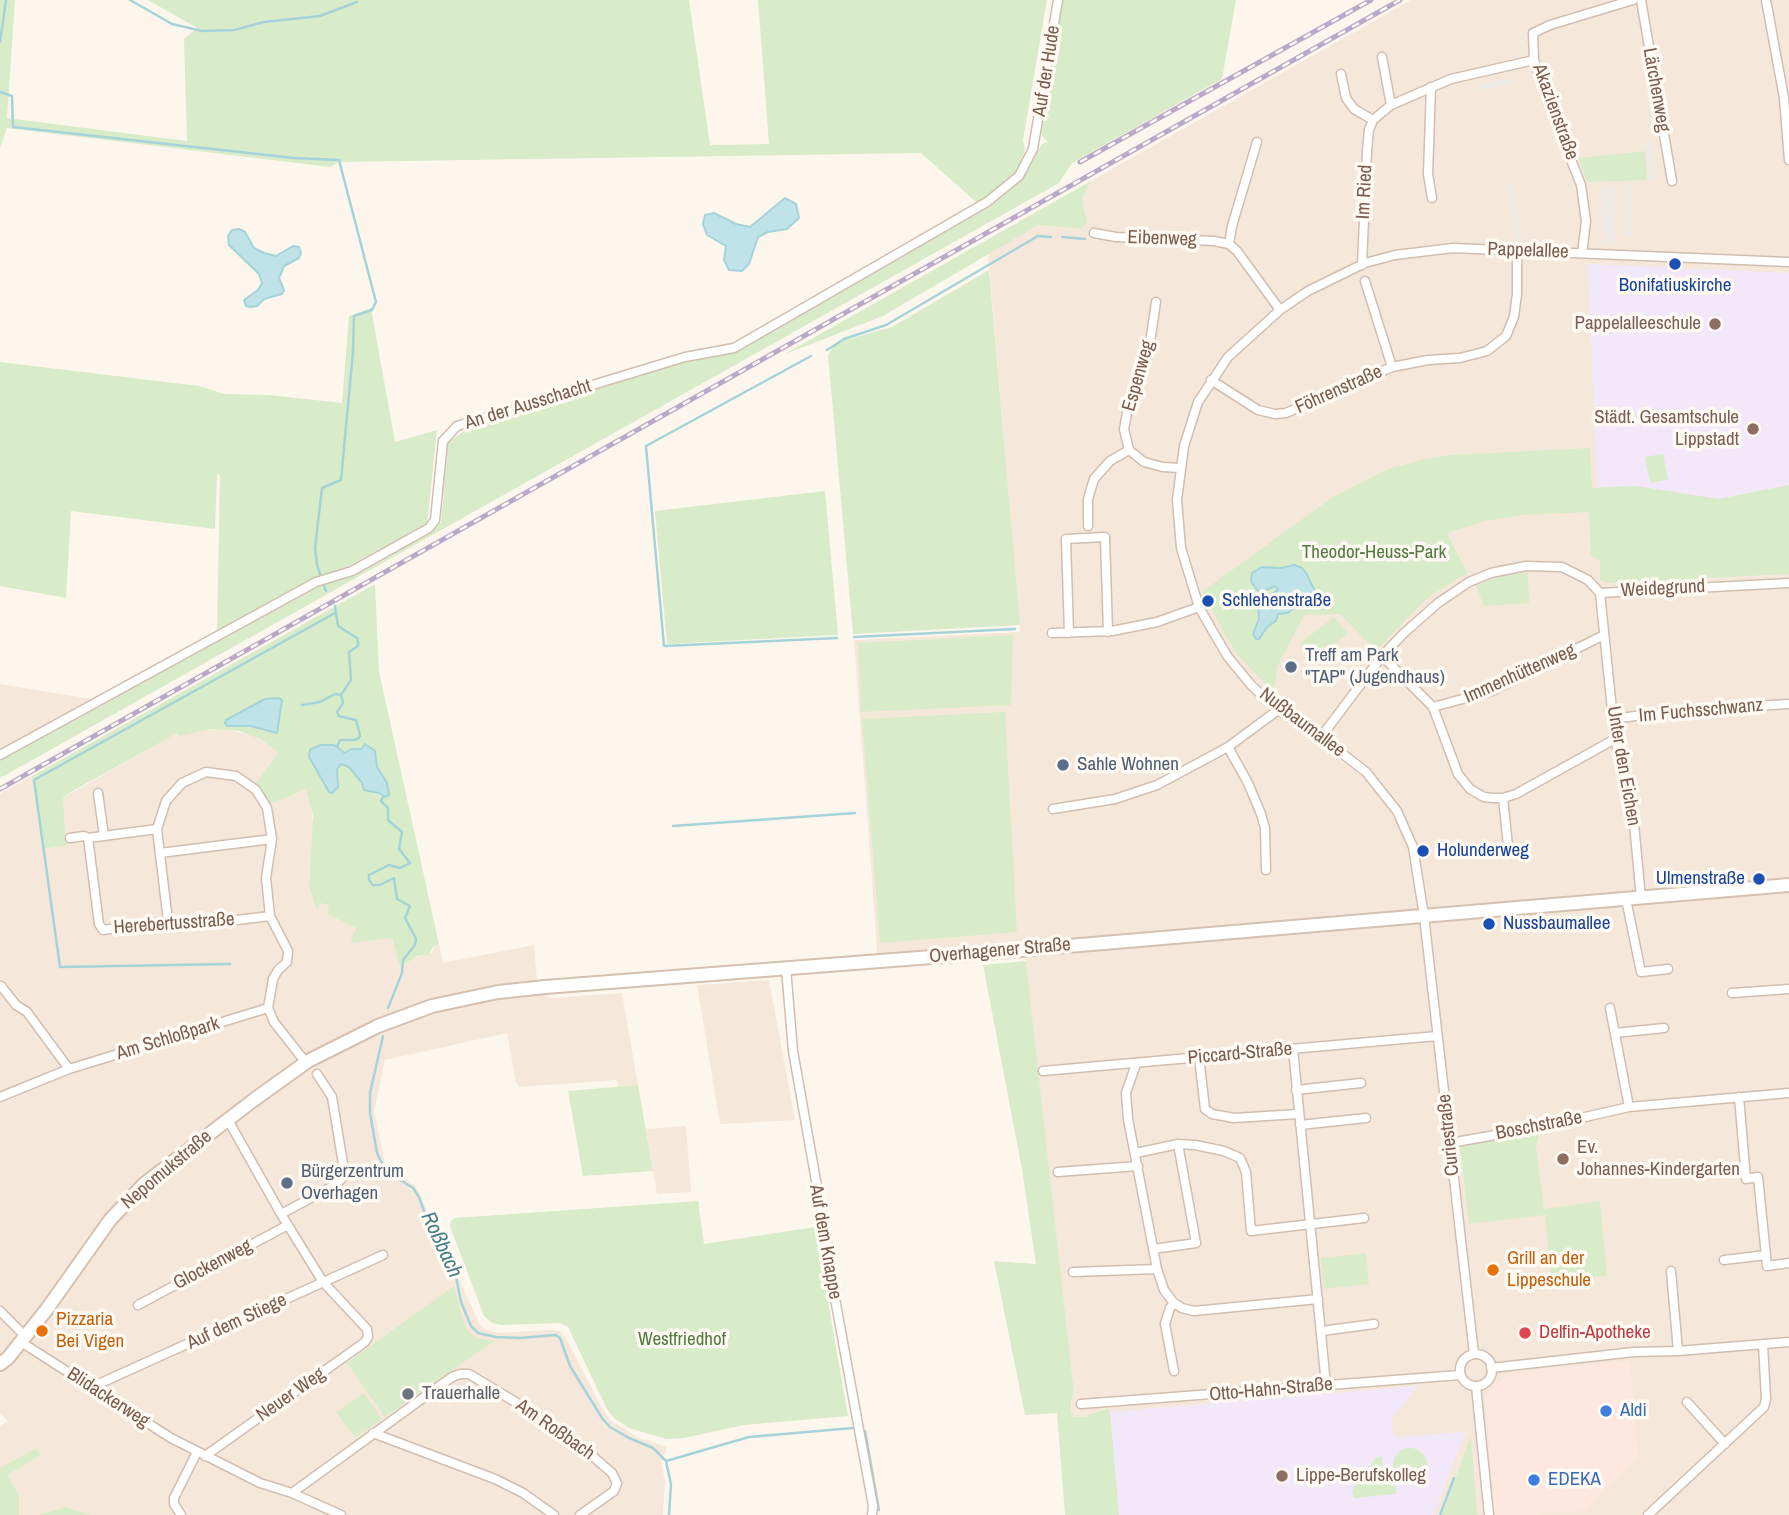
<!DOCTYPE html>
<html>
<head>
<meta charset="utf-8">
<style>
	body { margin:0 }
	canvas { display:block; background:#fdf6ec }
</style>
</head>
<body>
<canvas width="1789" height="1515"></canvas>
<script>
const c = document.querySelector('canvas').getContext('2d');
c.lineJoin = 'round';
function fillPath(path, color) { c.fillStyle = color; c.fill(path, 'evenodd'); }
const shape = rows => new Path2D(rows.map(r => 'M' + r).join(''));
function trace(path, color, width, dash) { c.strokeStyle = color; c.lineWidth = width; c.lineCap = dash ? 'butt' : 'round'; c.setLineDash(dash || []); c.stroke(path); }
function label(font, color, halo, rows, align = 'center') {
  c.font = font + ' "Archivo Narrow",sans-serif'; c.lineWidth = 7; c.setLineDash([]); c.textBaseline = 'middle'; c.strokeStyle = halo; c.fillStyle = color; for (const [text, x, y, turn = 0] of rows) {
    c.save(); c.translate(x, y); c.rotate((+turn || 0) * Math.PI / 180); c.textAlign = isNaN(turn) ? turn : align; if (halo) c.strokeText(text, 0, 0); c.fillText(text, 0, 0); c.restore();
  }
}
fillPath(shape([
	[1411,0,1789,0,1789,1515,1119,1515,1109,1412,1106,1408,1084,1417,1073,1417,1071,1412,1071,1400,1074,1392,1025,954,878,961,854,640,1020,632,988,253,1038,225,1082,229,1085,211,1082,199,1091,181],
	[0,684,92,699,103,720,0,778],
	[225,729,253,736,273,747,287,760,306,789,311,802,313,828,309,878,320,903,330,907,327,914,356,928,351,942,392,938,400,967,405,965,410,959,432,953,435,945,439,944,443,963,534,945,537,980,545,979,546,996,553,998,622,993,638,1085,618,1087,617,1080,519,1087,516,1083,507,1033,385,1060,374,1112,385,1164,416,1186,479,1323,486,1330,497,1333,549,1330,560,1331,567,1340,602,1408,610,1420,639,1438,667,1447,661,1461,665,1481,663,1515,93,1515,66,1507,37,1515,19,1515,19,1496,8,1475,41,1455,36,1448,0,1468,0,1426,8,1421,0,1413,0,794,32,776,42,849,66,846,63,798,178,732,179,736,198,730],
	[769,980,795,1120,720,1124,697,985],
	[686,1126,691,1192,657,1194,646,1129]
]), '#f5e8da');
fillPath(shape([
	[1630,1361,1638,1457,1586,1510,1532,1515,1495,1515,1485,1396,1509,1372]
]), '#fde8e0');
fillPath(shape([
	[1510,78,1512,84,1482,91,1480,84],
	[1645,141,1652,141,1656,179,1649,180],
	[1512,181,1523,241,1516,241,1506,182],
	[1623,186,1630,186,1632,237,1626,237],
	[1600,187,1614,187,1616,243,1603,244]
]), '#efe9e4');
fillPath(shape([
	[1588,264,1789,273,1789,485,1719,499,1636,486,1597,488],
	[1418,1386,1392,1418,1393,1434,1398,1437,1465,1432,1434,1515,1119,1515,1110,1412]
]), '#f3e8fa');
fillPath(shape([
	[0,0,15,0,7,118,187,141,184,39,197,28,148,0,689,0,710,145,769,144,758,0,1047,0,1023,140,1025,150,1016,174,977,203,921,153,339,162,330,167,7,128,0,148],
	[1063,0,1236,0,1222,79,1072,163,1059,183,0,778,0,758,97,708,228,634,318,587,354,573,441,523,448,442,466,430,686,360,735,351,991,206,1023,177,1042,144,1048,142,1041,135],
	[1645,151,1647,180,1587,182,1578,158],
	[1091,181,1082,199,1087,222,1082,229,1038,225,883,316,783,355],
	[989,270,1020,625,853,634,828,355,834,346,845,340,892,327],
	[371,308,395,442,437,430,427,524,329,577,309,580,217,632,220,475,217,474,215,529,71,511,66,598,0,586,0,362,199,386,224,394,269,395,342,403,349,316],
	[1590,448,1592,488,1636,486,1719,499,1789,485,1789,574,1608,583,1600,580,1600,560,1591,556,1589,512,1525,515,1484,521,1447,533,1467,573,1430,596,1415,610,1376,651,1340,614,1304,615,1277,667,1274,693,1237,654,1221,628,1203,591,1333,497,1388,469,1421,460,1450,455],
	[1663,454,1668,480,1650,483,1645,457],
	[825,491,838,635,667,644,655,511],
	[1528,572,1529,603,1484,606,1476,586,1497,577],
	[375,584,379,672,439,944,433,947,429,955,417,956,400,967,392,938,350,943,356,928,327,914,329,906,320,903,318,909,316,908,309,885,313,816,306,789,270,804,255,784,279,753,262,740,239,731,211,729,179,736,177,733,71,792,63,798,66,846,42,849,32,776],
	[337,747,345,753,351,749,363,747,376,755,377,767,389,789,383,797,373,791,364,790,362,783,349,767,340,764,329,792,319,773],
	[1334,617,1348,633,1314,662,1300,643],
	[1013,635,1011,705,861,712,858,643],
	[1005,712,1017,932,880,943,862,719],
	[1026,961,1074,1392,1071,1400,1071,1412,1074,1417,1084,1417,1107,1408,1110,1412,1119,1515,1065,1515,1057,1413,1025,1415,994,1261,1036,1264,1022,1169,983,965],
	[638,1085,653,1171,583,1176,568,1091],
	[1540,1131,1536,1147,1544,1209,1600,1201,1607,1276,1552,1281,1545,1215,1469,1224,1460,1147],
	[698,1201,704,1244,815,1227,848,1416,744,1425,684,1438,666,1439,629,1428,614,1418,607,1409,568,1327,560,1323,502,1325,492,1323,484,1316,450,1226,451,1221,455,1218],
	[1366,1253,1369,1284,1324,1289,1321,1258],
	[454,1286,464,1324,469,1332,481,1339,494,1341,385,1417,347,1363],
	[364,1393,382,1419,355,1438,336,1412],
	[1471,1436,1477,1515,1442,1515],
	'1393 1465a17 17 0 1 1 34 0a17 17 0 1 1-34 0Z',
	[36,1448,41,1455,8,1475,19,1496,19,1515,0,1515,0,1468],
	[1382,1456,1382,1472,1388,1484,1396,1487,1396,1494,1354,1498,1352,1493,1357,1476,1366,1471,1377,1457],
	[66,1507,93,1515,37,1515,62,1508]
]), '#d8ecc9');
const water = shape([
	[785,198,796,204,799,218,787,229,768,232,758,237,749,264,742,271,729,270,724,260,726,246,707,235,703,224,705,215,714,213,736,224,750,227,785,198],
	[239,229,245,232,254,248,264,253,276,256,293,246,299,247,301,253,299,258,284,266,279,278,284,290,282,294,264,299,257,306,251,307,246,306,244,300,258,290,262,283,259,274,229,245,228,236,232,230,239,229],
	[1294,565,1302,568,1306,573,1316,593,1301,609,1297,606,1288,613,1278,614,1276,621,1267,627,1259,639,1256,639,1253,634,1259,619,1258,605,1263,599,1278,590,1275,586,1262,592,1257,590,1251,581,1252,573,1262,567,1281,568,1294,565],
	[278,698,282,700,277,733,251,726,227,726,225,723,226,720,265,699,278,698],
	[365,744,375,751,377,767,387,783,389,795,385,797,379,793,364,790,362,783,349,767,341,764,337,769,338,787,332,793,329,792,309,757,310,750,320,745,334,745,345,753,351,749,361,749,365,744]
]);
fillPath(water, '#bfe3e8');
trace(water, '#a5d3da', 2);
trace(shape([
	[130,0,172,24,202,31,234,30,264,22,320,16,357,2],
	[0,42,6,0],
	[0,92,12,96,13,127,294,158,339,160,376,302,372,310,354,316,353,352,341,480,322,488,315,548,317,565,326,591],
	[1062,237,1085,239],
	[827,350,844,339,886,325,1038,236,1051,237],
	[811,356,646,446,664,646,837,638],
	[335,606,338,626,357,638,358,642,358,646,349,652,351,680,341,695,343,703,337,712,339,716,356,720,360,735,359,738,354,740,340,740,337,747],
	[854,637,1015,629],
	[302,705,320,702,335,694,341,695],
	[383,797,381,801,388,808,388,820,402,832,399,849,410,863,400,868,389,865,369,875,369,880,373,885,380,885,394,878,397,899,410,906,405,918,416,939,415,945,403,960,402,973,388,1008],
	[673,826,855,813],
	[230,964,60,967,34,780,335,613],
	[383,1036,370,1093,370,1113,377,1153,386,1171,413,1188,419,1197,434,1239,449,1251,453,1262,461,1302,471,1326,478,1333,496,1337,520,1338,556,1335,560,1338,570,1366,602,1418,610,1427,629,1438,653,1448,666,1461,671,1484,669,1515],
	[865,1431,879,1510],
	[666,1461,749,1437,853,1428],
	[1440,1515,1454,1478]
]), '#a5d3da', 2.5);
const street = shape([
	[1641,0,1672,181],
	[1766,0,1784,98,1789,160],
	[1382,57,1391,105],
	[1341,74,1346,98,1354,109,1373,120],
	[1431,87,1428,174,1432,198],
	[1094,233,1116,237,1214,241,1229,244,1237,251,1280,310],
	[1229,244,1232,226,1257,142],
	[1582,253,1586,221,1581,185,1545,94,1534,60,1533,33,1550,25,1633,0],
	[1362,265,1367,151,1369,130,1373,120,1391,105,1451,79,1534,60],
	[1365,281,1392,367],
	[1211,380,1258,410,1275,414,1286,413,1392,367,1428,360,1460,358,1487,351,1506,336,1514,317,1517,294,1517,250],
	[1129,450,1124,429,1128,408,1148,356,1156,302],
	[1088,526,1088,499,1094,479,1110,461,1129,450,1144,462,1163,467,1180,468],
	[1600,593,1615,739,1633,813,1641,898],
	[1052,633,1112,631,1157,622,1199,607],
	[1069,633,1066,539,1105,537,1108,632],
	[1382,656,1433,707,1492,691,1604,635],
	[1433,707,1458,774,1470,789,1484,797,1493,798,1503,798,1516,794,1615,739],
	[1612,719,1683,710,1789,704],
	[1321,737,1382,656,1404,633,1438,603,1469,582,1491,573,1526,566,1562,567,1588,580,1600,593,1789,583],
	[1228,747,1248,783,1261,814,1265,828,1266,870],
	[0,755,316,582,352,571,429,528,435,520,443,441,457,426,685,357,734,348,987,202,1019,176,1033,149,1058,0],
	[98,793,104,836],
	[1503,798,1508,846],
	[1053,809,1115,799,1157,785,1228,747,1278,710],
	[157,829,168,921],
	[70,838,84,836,88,838],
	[160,853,272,839],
	[1626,899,1641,972,1668,969],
	[270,916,266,878,272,839,267,808,256,790,236,776,206,772,182,783,166,801,157,829,88,838,99,924,103,930,168,921,178,927,270,916,288,951,287,962,278,970,273,979,268,1008,274,1022,303,1059,308,1061],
	[786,968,793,1051,835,1288,834,1293,873,1506,872,1515],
	[1,986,16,1005,27,1012,69,1069],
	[1732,993,1789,989],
	[1610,1008,1629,1107],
	[1615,1033,1664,1028],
	[1293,1049,1326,1385],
	[1199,1057,1205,1109,1212,1114,1234,1118,1298,1114],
	[1136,1064,1126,1093,1128,1119,1157,1269,1164,1290,1174,1303,1170,1308,1165,1324,1174,1371],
	[1043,1071,1437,1036],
	[1296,1090,1361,1083],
	[0,1097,69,1069,268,1008],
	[1739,1097,1746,1179,1758,1177,1767,1266,1789,1263],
	[1300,1125,1366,1118],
	[1450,1143,1541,1127,1629,1107,1789,1093],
	[1136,1153,1178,1144,1195,1145,1224,1151,1240,1158,1246,1172,1251,1231,1364,1218],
	[1058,1172,1138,1166],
	[281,1214,337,1184,342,1178,344,1170,332,1097,317,1074],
	[1153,1249,1196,1243,1178,1144],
	[1724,1260,1766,1255],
	[1671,1271,1678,1351],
	[1073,1272,1157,1269],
	[1174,1303,1182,1308,1194,1311,1318,1299],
	[138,1305,288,1225],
	[0,1311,25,1336],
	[1322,1331,1374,1324],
	[21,1342,171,1438,260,1483,292,1493,341,1515],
	[1474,1354,1424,916,1413,847,1397,811,1366,772,1321,737,1278,710,1251,685,1228,657,1212,630,1199,607,1181,548,1177,500,1184,446,1198,402,1228,357,1280,310,1308,291,1365,263,1395,255,1453,248,1789,262],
	'1460 1370a16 16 0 1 1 32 0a16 16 0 1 1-32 0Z',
	[1491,1368,1634,1352,1678,1351,1789,1342],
	[1476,1386,1489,1515],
	[92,1387,383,1255],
	[1687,1402,1725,1444],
	[1081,1404,1460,1375],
	[373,1433,495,1479,523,1493,554,1515],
	[205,1456,365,1342,368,1337,367,1329,323,1282,281,1214,228,1120],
	[292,1493,452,1377,460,1374,469,1374,522,1406,576,1442,612,1473,617,1483,614,1491,580,1515],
	[181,1515,174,1504,174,1498,197,1452],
	[1648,1515,1764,1407,1766,1399,1763,1344]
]);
const secondary = shape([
	[0,1364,8,1358,47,1309,110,1220,144,1184,255,1099,308,1061,378,1026,432,1006,498,992,545,987,1009,951,1789,885]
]);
trace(street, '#d1beb0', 11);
trace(secondary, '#d6c0b0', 16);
trace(street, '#fff', 8);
trace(secondary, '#fff', 12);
const rail = shape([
	[1080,162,1371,0],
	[0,789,1400,0]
]);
trace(rail, '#b9a8c9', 5);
trace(rail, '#fffaf3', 2.5, [8]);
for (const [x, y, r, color] of [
	[1675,264,7,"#1a4fb4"],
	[1715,324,7,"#8d6e63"],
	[1753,429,7,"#8d6e63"],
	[1208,601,7,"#1a4fb4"],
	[1291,667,7,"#5c6f8a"],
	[1063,765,7,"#5c6f8a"],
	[1423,851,7,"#1a4fb4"],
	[1759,879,7,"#1a4fb4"],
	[1489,924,7,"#1a4fb4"],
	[1563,1159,7,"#8d6e63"],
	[287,1183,7,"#5c6f8a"],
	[1493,1270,7,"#e8710a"],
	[42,1331,7,"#e8710a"],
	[1525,1333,7,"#e0444e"],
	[408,1394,7,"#6b7280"],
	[1606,1411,7,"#3f7fe0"],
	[1282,1476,7,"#8d6e63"],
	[1534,1480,7,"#3f7fe0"]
]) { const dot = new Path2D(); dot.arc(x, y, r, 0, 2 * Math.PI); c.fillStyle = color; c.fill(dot); trace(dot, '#fffaf3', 2.5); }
label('19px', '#7a5c4d', '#fffaf3', [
	["Auf der Hude",1047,71,-81],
	["Lärchenweg",1656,90,80],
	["Akazienstraße",1555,112,70],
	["Im Ried",1365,192,-87],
	["Eibenweg",1162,239,2],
	["Pappelallee",1528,251,2],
	["Espenweg",1139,376,-74],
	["Föhrenstraße",1339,390,-24],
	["An der Ausschacht",528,405,-17],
	["Weidegrund",1663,589,-3],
	["Immenhüttenweg",1520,674,-24],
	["Im Fuchsschwanz",1701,711,-5],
	["Nußbaumallee",1302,723,37],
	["Unter den Eichen",1623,766,80],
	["Herebertusstraße",174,924,-4],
	["Overhagener Straße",1000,951,-5],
	["Am Schloßpark",168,1039,-17],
	["Piccard-Straße",1240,1054,-5],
	["Boschstraße",1539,1126,-11],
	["Curiestraße",1449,1135,-96],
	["Nepomukstraße",167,1170,-40],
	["Auf dem Knappe",825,1242,80],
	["Glockenweg",213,1265,-28],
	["Auf dem Stiege",237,1322,-25],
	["Otto-Hahn-Straße",1271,1390,-5],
	["Neuer Weg",291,1395,-35],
	["Blidackerweg",108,1398,33],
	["Am Roßbach",555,1430,35]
]);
label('19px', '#164399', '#fffaf3', [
	["Bonifatiuskirche",1675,286,"center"],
	["Schlehenstraße",1222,601],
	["Holunderweg",1437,851],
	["Ulmenstraße",1745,879,"right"],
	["Nussbaumallee",1503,924]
], 'left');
label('19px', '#785e54', '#fffaf3', [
	["Pappelalleeschule",1701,324],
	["Städt. Gesamtschule",1739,418],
	["Lippstadt",1739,440],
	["Ev.",1577,1148,"left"],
	["Johannes-Kindergarten",1577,1170,"left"],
	["Lippe-Berufskolleg",1296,1476,"left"]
], 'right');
label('19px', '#537a41', '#fffaf3', [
	["Theodor-Heuss-Park",1374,553],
	["Westfriedhof",682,1340]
]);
label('19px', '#4e5e75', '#fffaf3', [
	["Treff am Park",1305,656],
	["\"TAP\" (Jugendhaus)",1305,678],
	["Sahle Wohnen",1077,765],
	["Bürgerzentrum",301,1172],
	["Overhagen",301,1194]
], 'left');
label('19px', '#c56008', '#fffaf3', [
	["Grill an der",1507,1259],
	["Lippeschule",1507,1281],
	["Pizzaria",56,1320],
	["Bei Vigen",56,1342]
], 'left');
label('19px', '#be3a42', '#fffaf3', [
	["Delfin-Apotheke",1539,1333]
], 'left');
label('19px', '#5b616d', '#fffaf3', [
	["Trauerhalle",422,1394]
], 'left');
label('19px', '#366cbe', '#fffaf3', [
	["Aldi",1620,1411],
	["EDEKA",1548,1480]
], 'left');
label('italic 21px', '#437c86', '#fffaf3', [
	["Roßbach",441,1245,65]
]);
</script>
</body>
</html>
